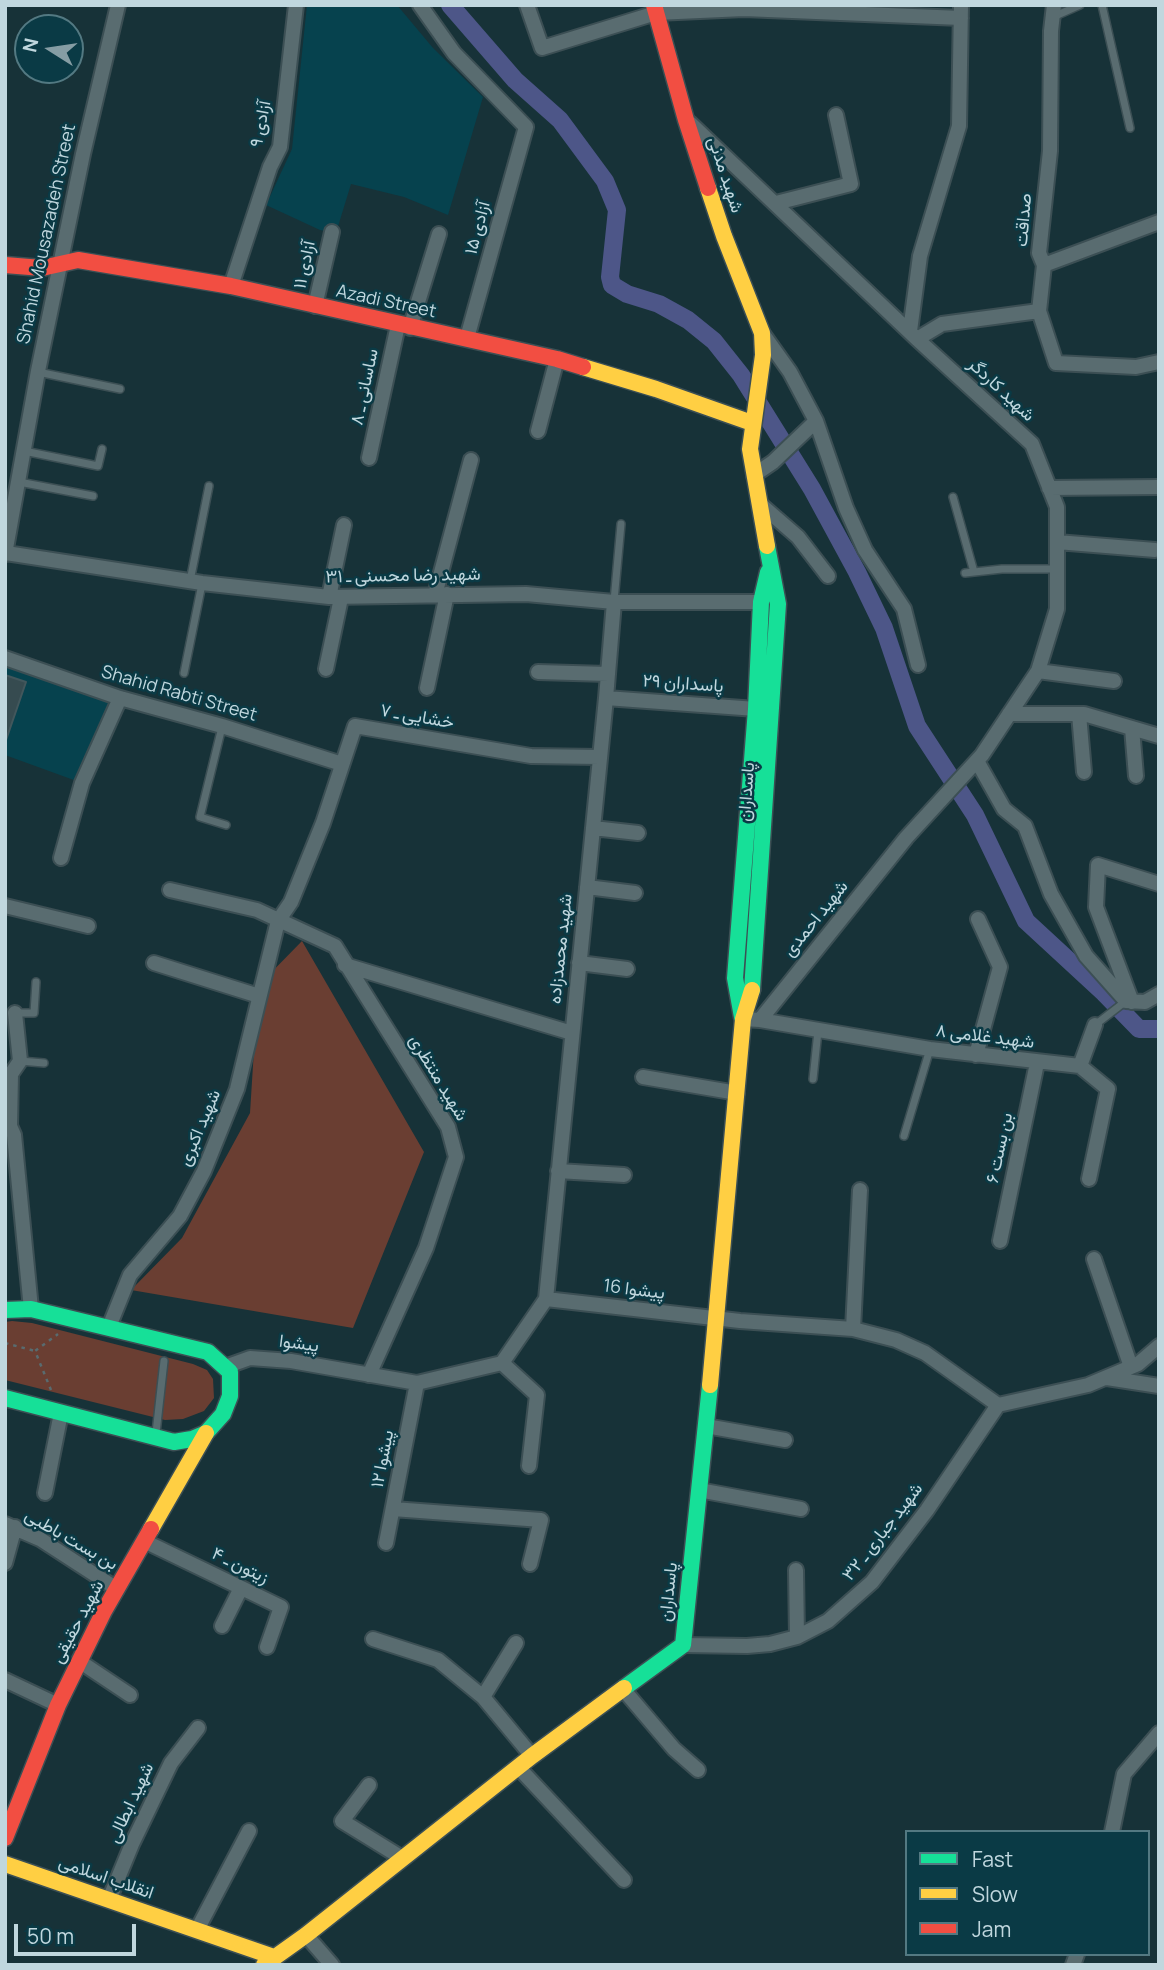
<!DOCTYPE html>
<html>
<head>
<meta charset="utf-8">
<style>
	body { margin:0 }
	#map { position:relative; width:1164px; height:1970px; overflow:hidden; background:#173238; font-family:Manrope,sans-serif }
	canvas { display:block }
	.frame { position:absolute; inset:0; border:7px solid #c0d7de; pointer-events:none }
	.legend { position:absolute; left:905px; top:1830px; width:245px; height:126px; box-sizing:border-box; background:#0a3a45; border:2px solid #537982; margin:0; padding:9px 12px; list-style:none; font-size:21px; color:#c0d7de }
	.legend li { display:flex; align-items:center; gap:14px; height:35px }
	.legend b { width:35px; border:2px solid #537982 }
	.north { position:absolute; left:14px; top:14px; width:70px; height:70px; box-sizing:border-box; background:#0a3a45; border:2px solid #537982; border-radius:50%; rotate:282deg; font-size:19px; font-weight:700; line-height:28px; text-align:center; color:#c0d7de }
	.north::after { content:''; display:block; margin:auto; width:24px; height:32px; background:#859da4; clip-path:polygon(50% 0,100% 100%,50% 72%,0 100%) }
	.scale { position:absolute; left:14px; top:1924px; width:122px; height:32px; box-sizing:border-box; border:4px solid #c0d7de; border-top:0; padding-left:9px; font-size:21px; line-height:24px; white-space:nowrap; color:#c0d7de; -webkit-text-stroke:5px #0a3a45; paint-order:stroke }
</style>
</head>
<body>
<div id="map">
<canvas width="1164" height="1970"></canvas>
<div class="frame"></div>
<ul class="legend">
<li><b style="height:9px;background:#16e098"></b>Fast</li>
<li><b style="height:9px;background:#ffcf43"></b>Slow</li>
<li><b style="height:9px;background:#f24e42"></b>Jam</li>
</ul>
<div class="north">N</div>
<div class="scale">50 m</div>
</div>
<script>
const c = document.querySelector('canvas').getContext('2d');
c.lineJoin = 'round';
function fillPath(path, color) { c.fillStyle = color; c.fill(path, 'evenodd'); }
const shape = rows => new Path2D(rows.map(r => 'M' + r).join(''));
function trace(path, color, width, dash) { c.strokeStyle = color; c.lineWidth = width; c.lineCap = dash ? 'butt' : 'round'; c.setLineDash(dash || []); c.stroke(path); }
function label(font, color, halo, rows, align = 'center') {
  c.font = font + ' Manrope,Vazirmatn,sans-serif'; c.lineWidth = 5; c.setLineDash([]); c.textBaseline = 'middle'; c.strokeStyle = halo; c.fillStyle = color; for (const [text, x, y, turn = 0] of rows) {
    c.save(); c.translate(x, y); c.rotate((+turn || 0) * Math.PI / 180); c.textAlign = isNaN(turn) ? turn : align; if (halo) c.strokeText(text, 0, 0); c.fillText(text, 0, 0); c.restore();
  }
}
fillPath(shape([
	[307,5,397,5,433,48,483,97,448,215,404,197,351,184,336,233,320,230,266,205,292,149],
	[5,658,120,698,82,783,5,755]
]), '#06424e');
fillPath(shape([
	[302,941,424,1152,353,1328,131,1290,182,1238,250,1113,258,986],
	[12,1321,32,1323,193,1364,207,1370,213,1379,214,1398,204,1411,183,1419,165,1420,5,1380,5,1322]
]), '#6a3e32');
trace(shape([
	[450,5,515,80,560,120,605,181,617,210,610,277,612,285,627,294,659,304,688,320,714,341,741,375,812,489,857,572,884,628,917,726,975,815,1026,921,1104,993,1139,1029,1159,1029]
]), '#4d5688', 18);
const building = shape([
	[5,675,26,682,5,743,5,675]
]);
fillPath(building, '#364b50');
trace(building, '#42575c', 2);
const lane = shape([
	[1102,5,1130,128],
	[1053,17,1080,5],
	[38,372,120,389],
	[24,451,98,466,102,449],
	[19,482,93,496],
	[953,497,974,572],
	[965,573,1002,569,1057,569],
	[190,581,209,486],
	[614,601,621,524],
	[184,673,202,584],
	[222,727,200,817,226,825],
	[15,1013,34,1013,36,982],
	[1095,1025,1126,1001],
	[20,1061,44,1063],
	[813,1079,818,1031],
	[904,1136,930,1049],
	[156,1433,164,1361]
]);
const street = shape([
	[420,5,454,53,526,127,467,338],
	[527,5,542,48,656,13,744,9,961,18],
	[690,123,917,339,1032,444,1057,507,1057,609,1038,671,982,755,906,838,760,1020,743,1019],
	[776,203,851,184,836,115],
	[1044,265,1159,222],
	[231,286,270,167,280,147,296,5],
	[315,306,332,232],
	[1039,311,1056,363,1136,367,1159,362],
	[410,328,439,234],
	[910,331,920,256,959,126,961,5],
	[763,334,790,372,816,421,846,508,865,550,904,609,918,665],
	[917,339,942,324,1039,311,1044,265,1039,253,1050,151,1051,31,1054,5],
	[538,431,557,359],
	[369,458,398,325],
	[754,475,773,462,816,421],
	[1049,488,1159,487],
	[760,504,798,537,828,576],
	[1057,542,1155,550],
	[6,553,202,583,329,597,526,594,614,602,761,602],
	[5,554,38,371,83,154,118,5],
	[435,595,471,460],
	[329,597,344,525],
	[5,658,120,698,222,726,342,764],
	[326,669,341,598],
	[1038,671,1114,681],
	[538,672,608,674],
	[427,688,447,594],
	[606,698,756,709],
	[1009,714,1084,714,1159,736],
	[1079,714,1084,772],
	[1132,728,1136,776],
	[977,761,1004,809,1025,826,1051,894,1086,956,1126,1001,1145,1002,1159,994],
	[593,828,638,833],
	[61,858,82,783,120,698],
	[587,887,635,893],
	[170,890,257,910,335,946,448,1127,456,1157,426,1248,369,1375],
	[5,906,88,926],
	[154,963,259,996],
	[579,963,627,969],
	[345,965,572,1033],
	[1132,1002,1096,907,1098,865,1159,884],
	[760,1020,930,1049,1080,1066,1108,1089,1089,1179],
	[976,1055,1000,967,978,919],
	[1080,1066,1095,1025],
	[11,1074,10,1126,14,1135,31,1309],
	[11,1074,20,1061,15,1013],
	[643,1077,737,1093],
	[558,1171,624,1175],
	[1000,1241,1037,1063],
	[1094,1259,1131,1367],
	[546,1299,740,1321,853,1329,896,1340,925,1353,998,1405],
	[109,1327,130,1275,180,1216,204,1171,237,1089,278,921,291,902,323,823,355,726,531,756,599,757],
	[853,1329,860,1190],
	[502,1363,537,1395,529,1466],
	[225,1367,250,1358,291,1361,417,1383,502,1363,546,1299,606,698,614,602],
	[1107,1378,1159,1386],
	[998,1405,1088,1385,1138,1364,1159,1346],
	[706,1426,785,1440],
	[699,1490,801,1509],
	[45,1493,61,1413],
	[393,1509,541,1520,530,1564],
	[5,1524,40,1539,117,1589],
	[144,1541,281,1607,267,1647],
	[386,1543,417,1383],
	[5,1563,15,1527],
	[796,1570,797,1637],
	[222,1626,241,1588],
	[373,1639,438,1660,483,1697,532,1756],
	[683,1645,747,1646,770,1644,797,1637,828,1621,872,1582,927,1510,998,1405],
	[79,1661,130,1695],
	[5,1680,58,1705],
	[623,1689,674,1749,698,1770],
	[483,1697,516,1643],
	[518,1767,624,1880],
	[369,1785,342,1821,402,1858],
	[1112,1832,1124,1774,1159,1733],
	[109,1900,132,1844,171,1763,198,1728],
	[197,1930,249,1831],
	[306,1935,332,1965],
	[1073,1965,1077,1954]
]);
const fast = shape([
	[752,990,778,604,767,546],
	[742,1017,735,978,756,709,761,602,768,572],
	[5,1310,31,1309,208,1352,230,1372,230,1396,223,1414,206,1433,192,1439,174,1442,5,1398],
	[624,1688,683,1645,710,1385]
]);
const slow = shape([
	[708,188,724,236,762,333,763,355,750,449,767,546],
	[583,367,656,389,752,423],
	[710,1385,743,1019,752,990],
	[151,1529,206,1433],
	[5,1864,274,1957],
	[264,1965,306,1935,532,1756,624,1688]
]);
const jam = shape([
	[654,5,686,120,708,188],
	[5,265,42,268,78,260,231,286,557,359,583,367],
	[5,1838,58,1705,104,1611,151,1529]
]);
trace(lane, '#3c4f54', 10);
trace(street, '#3c4f54', 18);
trace(fast, '#3c4f54', 19);
trace(slow, '#3c4f54', 19);
trace(jam, '#3c4f54', 19);
trace(shape([
	[5,1343,35,1351],
	[51,1390,35,1351,58,1334]
]), '#596b6f', 2.5, [3.5, 5]);
trace(lane, '#596c70', 7);
trace(street, '#596c70', 14);
trace(fast, '#16e098', 16);
trace(slow, '#ffcf43', 16);
trace(jam, '#f24e42', 16);
label('18px', '#c0d7de', '#0a3a45', [
	["آزادی ۹",261,124,-79],
	["شهید مدنی",725,175,72],
	["صداقت",1024,220,-85],
	["آزادی ۱۵",478,228,-75],
	["Shahid Mousazadeh Street",47,234,-78],
	["آزادی ۱۱",305,265,-78],
	["Azadi Street",386,302,12],
	["ساسانی ـ ۸",365,387,-78],
	["شهید کاردگر",1001,390,43],
	["شهید رضا محسنی ـ ۳۱",403,576,-1],
	["پاسداران ۲۹",683,684,4],
	["Shahid Rabti Street",179,694,16],
	["خشایی ـ ۷",417,717,10],
	["پاسداران",747,792,-86],
	["شهید احمدی",816,919,-51],
	["شهید محمدزاده",561,949,-84],
	["۸ شهید غلامی",985,1037,7],
	["شهید منتظری",438,1078,59],
	["شهید اکبری",200,1128,-67],
	["بن بست ۶",1000,1148,-78],
	["پیشوا 16",634,1290,7],
	["پیشوا",299,1344,7],
	["پیشوا ۱۲",383,1459,-79],
	["شهید جباری ـ ۳۲",883,1532,-52],
	["بن بست باطبی",71,1540,30],
	["زیتون ـ ۴",240,1566,26],
	["پاسداران",669,1592,-84],
	["شهید حقیقی",78,1622,-62],
	["شهید ابطالی",131,1803,-65],
	["انقلاب اسلامی",106,1878,19]
]);
</script>
</body>
</html>
